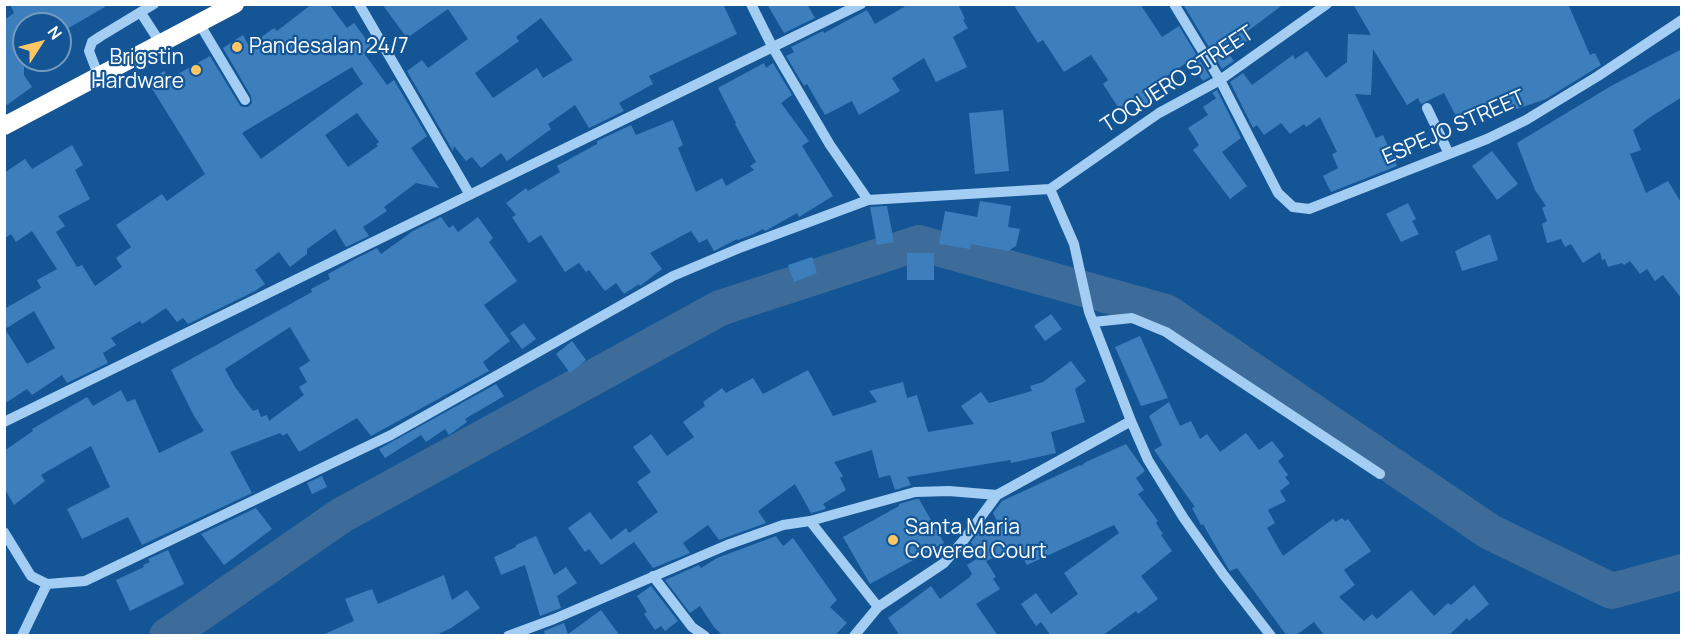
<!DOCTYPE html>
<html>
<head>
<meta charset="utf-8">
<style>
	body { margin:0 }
	#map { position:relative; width:1686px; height:640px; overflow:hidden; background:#145695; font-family:Manrope,sans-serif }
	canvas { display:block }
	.frame { position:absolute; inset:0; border:6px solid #fff; pointer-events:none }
	.north { position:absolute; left:12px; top:12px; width:60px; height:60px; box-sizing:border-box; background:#145695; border:2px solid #729abf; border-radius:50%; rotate:54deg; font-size:16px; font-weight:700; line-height:24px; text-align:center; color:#fff }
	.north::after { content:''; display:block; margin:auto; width:21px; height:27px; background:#ffc764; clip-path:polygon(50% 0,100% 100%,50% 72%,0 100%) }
</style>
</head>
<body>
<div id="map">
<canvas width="1686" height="640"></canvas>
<div class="frame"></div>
<div class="north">N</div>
</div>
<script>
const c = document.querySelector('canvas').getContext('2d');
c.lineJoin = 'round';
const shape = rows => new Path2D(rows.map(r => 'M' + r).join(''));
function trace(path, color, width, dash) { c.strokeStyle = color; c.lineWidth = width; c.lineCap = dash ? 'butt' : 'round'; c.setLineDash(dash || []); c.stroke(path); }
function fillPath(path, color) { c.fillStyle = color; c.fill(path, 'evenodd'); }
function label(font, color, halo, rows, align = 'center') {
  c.font = font + ' Manrope,sans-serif'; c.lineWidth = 4.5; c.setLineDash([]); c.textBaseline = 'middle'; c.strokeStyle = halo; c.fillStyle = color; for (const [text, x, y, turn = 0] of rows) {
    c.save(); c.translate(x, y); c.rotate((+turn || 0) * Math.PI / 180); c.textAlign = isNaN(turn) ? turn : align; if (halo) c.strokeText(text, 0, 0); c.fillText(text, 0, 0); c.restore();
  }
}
trace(shape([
	[167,636,342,515,720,308,919,243,1166,312,1490,532,1612,591,1682,572]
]), '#3d6c9a', 36);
fillPath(shape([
	[10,4,110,4,60,33,60,24,24,24,24,75,32,87,4,107,4,20,14,13],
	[312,4,329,4,347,28,354,23,372,47,364,53,387,85,394,80,427,136,411,148,439,188,416,183,384,207,387,211,363,227,369,236,346,247,335,229,307,249,307,254,290,267,279,252,255,270,265,284,255,291,188,324,183,318,177,322,166,308,142,324,140,321,111,338,116,345,103,353,108,363,67,383,62,375,32,395,27,389,4,404,4,309,41,288,37,280,57,269,32,231,16,242,11,234,4,239,4,173,25,159,32,169,72,145,83,165,75,170,90,199,58,216,65,226,56,232,77,267,82,265,95,286,122,267,116,258,131,247,116,225,162,194,167,201,205,174,148,82,164,71,169,79,210,56,239,104,242,107,248,107,252,103,251,96,223,48,243,35,249,46,274,28,277,31],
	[352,67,363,84,261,159,242,133],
	[357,113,379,142,376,144,378,146,348,167,325,135],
	[34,311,55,348,27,364,5,329],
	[382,4,723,4,737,34,649,76,653,84,619,103,624,111,589,128,575,105,548,124,551,129,507,161,501,153,481,168,472,157,466,161,454,146,453,151,407,71,422,60,428,68,468,39,448,9,407,38],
	[541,18,573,60,543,78,537,68,493,98,475,73,519,41,516,37],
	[767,4,807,4,815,18,784,33],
	[909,4,958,4,965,19,963,20,968,28,953,37,967,67,936,82,924,58,892,78,900,91,859,115,852,101,825,115,807,84,804,86,786,56,794,52,791,47,823,31,824,33,867,10,875,24],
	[1013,4,1140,4,1162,37,1179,26,1210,77,1203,81,1189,61,1151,87,1159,99,1140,111,1133,101,1120,110,1103,84,1108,80,1091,55,1064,72,1043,40,1038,43],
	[1183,4,1284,4,1245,33,1250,39,1229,54,1234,61,1222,69],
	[1353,4,1568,4,1590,55,1595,53,1601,65,1546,99,1505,113,1499,99,1458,120,1444,93,1421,104,1418,98,1407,105,1373,49,1371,95,1355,94,1376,138,1383,135,1397,166,1331,192,1323,176,1338,168,1332,154,1337,152,1320,117,1306,127,1304,124,1290,134,1281,123,1264,135,1257,125,1253,128,1230,82,1243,73,1252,85,1293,55,1295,59,1307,51,1326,78,1347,62,1348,34,1371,35],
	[1682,49,1682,97,1652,116,1633,130,1641,150,1630,154,1646,193,1668,181,1682,204,1682,299,1663,275,1655,281,1647,269,1640,274,1630,261,1624,265,1622,263,1608,267,1605,259,1602,260,1600,252,1583,263,1571,244,1565,247,1561,239,1547,243,1542,224,1547,221,1542,208,1546,206,1535,190,1517,143,1611,86],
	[764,63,766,68,773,63,792,95,781,103,809,141,802,146,833,196,799,217,797,213,767,230,765,231,763,229,754,234,738,240,737,239,714,251,707,239,699,243,691,231,650,253,662,269,640,286,639,284,624,294,616,283,605,291,589,270,586,272,579,263,565,272,541,235,529,243,512,217,516,215,506,203,526,188,528,191,560,172,557,166,597,144,597,141,631,125,636,135,673,120,683,145,678,148,696,192,722,178,726,186,754,170,750,166,756,162,735,124,736,123,718,88],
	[1217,90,1241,138,1222,152,1247,186,1230,199,1193,150,1199,145,1188,128,1208,115,1203,107,1216,98,1212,93],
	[1003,110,1009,171,975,174,969,113],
	[1492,151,1518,184,1497,200,1472,166],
	[980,201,1011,206,1008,227,1020,229,1016,246,1008,251,971,244,970,249,939,244,945,211,977,217],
	[1408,203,1416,219,1412,221,1419,234,1401,242,1386,214],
	[887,206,894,242,877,245,870,207],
	[441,217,449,228,453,225,458,232,478,217,493,238,489,242,517,281,484,305,510,341,483,362,489,371,371,436,357,418,299,452,287,433,283,436,280,433,230,452,252,493,142,545,128,517,82,539,67,509,110,487,91,446,41,475,45,481,14,505,4,488,4,451,33,431,32,429,87,397,93,406,121,390,127,402,135,399,159,453,204,431,194,416,171,370,312,292,311,289,330,279,328,274,355,259,377,248,381,254,413,231],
	[290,327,310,361,299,368,307,382,299,387,304,395,269,421,267,415,261,417,258,409,253,411,235,387,225,369],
	[1490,234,1498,260,1462,271,1455,251],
	[907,253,934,253,934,280,907,280],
	[812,257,817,273,794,282,788,265],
	[1051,314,1062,329,1045,341,1034,326],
	[524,323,536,339,522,349,510,333],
	[1140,336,1168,398,1141,406,1115,347],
	[572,341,586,360,570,373,556,354],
	[1071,361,1086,381,1075,389,1085,422,1051,432,1056,453,1011,463,1010,460,907,477,911,485,895,490,890,475,879,478,872,450,834,462,843,476,840,478,846,490,823,504,826,508,823,510,811,513,795,484,758,511,766,523,719,540,708,525,683,543,690,553,653,568,634,542,601,565,589,549,585,552,568,528,590,512,611,540,626,528,629,533,658,512,637,482,651,472,633,447,651,434,667,456,694,437,683,422,705,406,703,402,722,388,726,393,753,378,763,394,808,370,833,416,877,402,869,391,903,382,907,398,917,395,928,432,974,424,961,406,981,392,989,403,1032,391,1030,386,1043,382],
	[496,384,504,396,465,419,467,422,449,435,445,429,426,442,421,435,385,458,379,449],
	[1169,402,1180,426,1191,421,1200,439,1207,434,1220,452,1246,433,1259,450,1272,441,1284,456,1278,461,1288,475,1285,477,1290,483,1280,491,1286,501,1268,510,1275,523,1267,528,1283,556,1333,519,1336,522,1342,518,1345,521,1348,519,1371,551,1344,570,1355,585,1339,597,1364,621,1372,614,1377,619,1411,590,1434,616,1448,603,1451,605,1474,585,1489,604,1469,621,1467,618,1448,636,1325,636,1314,622,1295,636,1287,636,1237,568,1230,571,1229,570,1203,524,1201,525,1192,508,1195,507,1154,450,1162,445,1149,416],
	[1126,444,1145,471,1136,478,1144,490,1138,494,1158,521,1156,523,1163,534,1161,535,1172,551,1141,576,1158,599,1138,614,1136,611,1102,636,1051,636,1041,622,1036,626,1021,604,1036,593,1051,614,1078,594,1064,573,1119,533,1114,525,1027,565,1018,547,986,561,996,577,993,579,1000,589,976,604,998,636,900,636,888,618,931,586,940,599,970,577,970,576,972,574,967,565,978,558,971,542,979,532,998,523,993,513,1002,501,1080,465,1081,466,1086,462],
	[322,476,327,487,312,494,307,483],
	[916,499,919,499,944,543,870,584,843,537,899,506,899,504],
	[256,508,272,529,224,565,201,534],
	[536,536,554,575,566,567,577,583,557,596,561,608,540,616,525,565,501,575,494,557,516,547,516,545],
	[776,536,783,546,793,538,837,600,830,607,847,623,834,636,723,636,714,627,700,606,690,613,665,580,699,565,701,568,717,558],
	[168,550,184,584,130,611,116,580,144,567,143,565,150,562,148,559],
	[444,575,452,600,467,590,480,608,451,628,434,636,320,636,354,621,345,599,372,589,378,604],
	[651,586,678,621,665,631,661,626,655,630,644,614,647,612,637,596],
	[601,610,620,636,545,636,544,631,564,623,568,634]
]), '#3d7fbd');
trace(shape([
	[359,4,470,195],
	[751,4,773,48,830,145,868,200,1050,189],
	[1174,4,1220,80,1278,193,1293,207,1309,209,1487,139,1526,120,1598,76,1682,20],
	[141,13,161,44],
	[199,23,245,100],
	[99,77,89,51,92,42,101,36,154,4],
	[1427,108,1449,154],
	[1050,189,1074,244,1089,312,1131,421,1148,460,1183,517,1223,574,1271,636],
	[1050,189,1159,113,1220,80,1327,4],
	[1093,322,1132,318,1166,332,1380,474],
	[4,422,861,4],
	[810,521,878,607,854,636],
	[4,532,31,576,47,584,85,581,391,435,673,276,742,247,868,200],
	[653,576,692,627,705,636],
	[878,607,944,563,963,541,997,495],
	[22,636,47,584],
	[508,636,554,619,727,545,783,525,810,521,915,492,949,491,997,495,1131,421]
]), '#a3cdf2', 10);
trace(shape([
	[4,126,235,4]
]), '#fff', 18);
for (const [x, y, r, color] of [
	[237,47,6,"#ffc764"],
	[196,70,6,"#ffc764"],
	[893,540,6,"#ffc764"]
]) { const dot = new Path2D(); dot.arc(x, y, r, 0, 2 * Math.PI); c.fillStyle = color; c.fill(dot); trace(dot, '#145695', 2); }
label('21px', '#fff', '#145695', [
	["Pandesalan 24/7",249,47],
	["Brigstin",184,58,"right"],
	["Hardware",184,82,"right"],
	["Santa Maria",905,528],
	["Covered Court",905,552]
], 'left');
label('21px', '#fff', '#145695', [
	["TOQUERO STREET",1178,80,-33],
	["ESPEJO STREET",1454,128,-24]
]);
</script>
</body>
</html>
